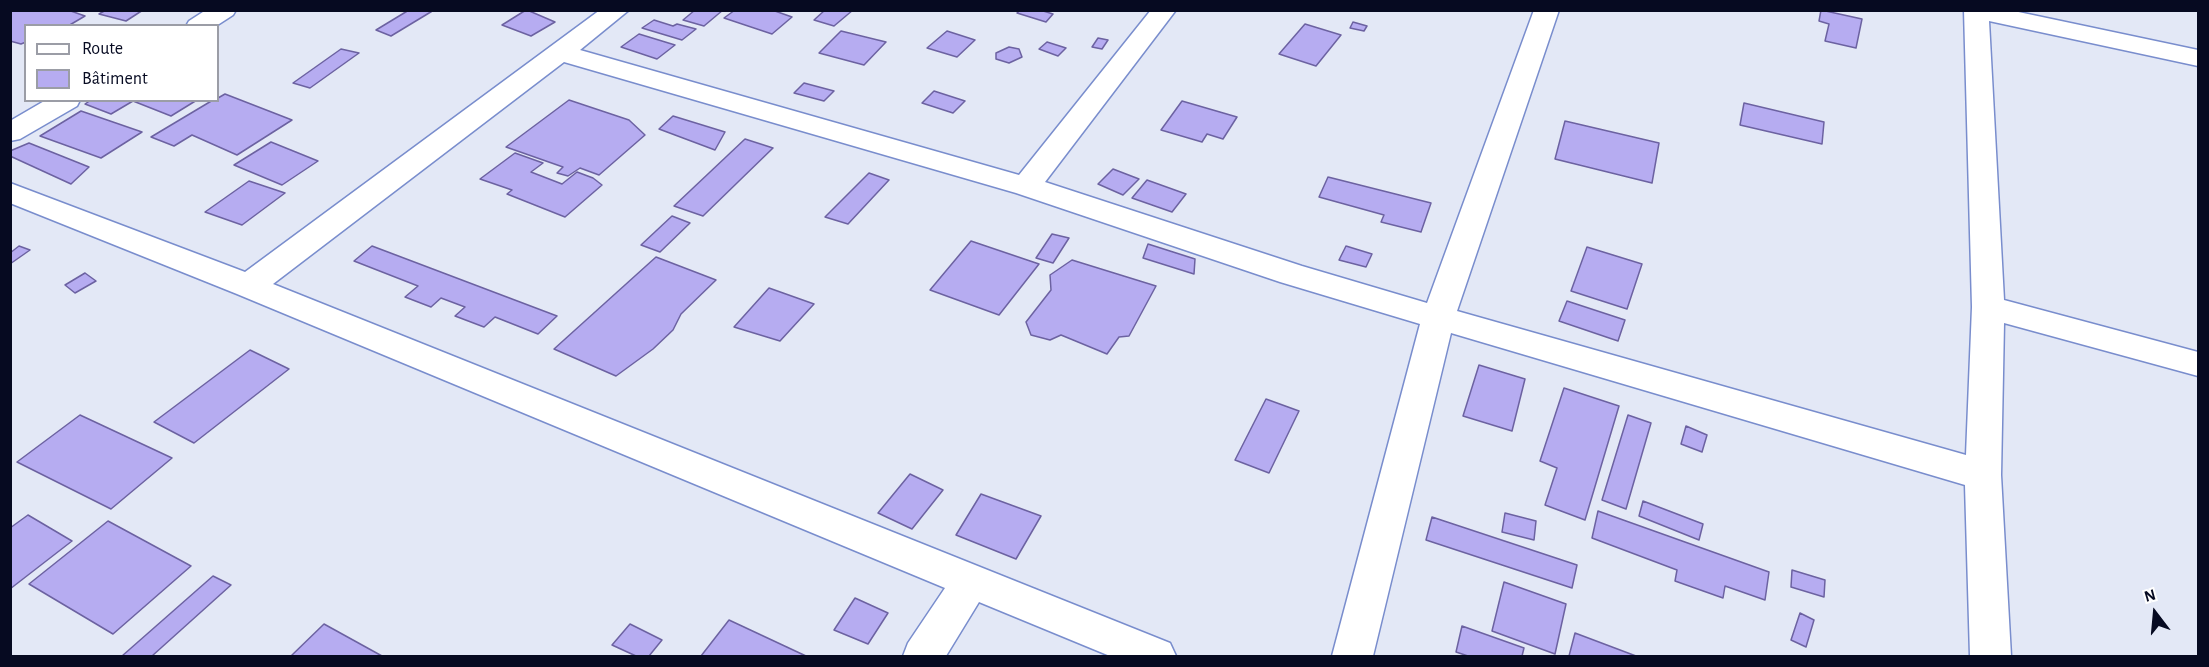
<!DOCTYPE html>
<html>
<head>
<meta charset="utf-8">
<style>
	body { margin:0 }
	#map { position:relative; width:2209px; height:667px; overflow:hidden; background:#e3e8f6; font-family:"Alegreya Sans",sans-serif }
	canvas { display:block }
	.frame { position:absolute; inset:0; border:12px solid #060a21; pointer-events:none }
	.legend { position:absolute; left:24px; top:24px; width:195px; height:78px; box-sizing:border-box; background:#fff; border:2px solid #9b9da6; margin:0; padding:8px 10px; list-style:none; font-size:18px; color:#060a21 }
	.legend li { display:flex; align-items:center; gap:12px; height:30px }
	.legend b { width:30px; border:2px solid #9b9da6 }
	.north { position:absolute; left:2125px; top:583px; width:60px; height:60px; -webkit-text-stroke:4px #fff; paint-order:stroke; rotate:344deg; font-size:16px; font-weight:700; line-height:24px; text-align:center; color:#060a21 }
	.north::after { content:''; display:block; margin:auto; width:21px; height:27px; background:#060a21; clip-path:polygon(50% 0,100% 100%,50% 72%,0 100%) }
</style>
</head>
<body>
<div id="map">
<canvas width="2209" height="667"></canvas>
<div class="frame"></div>
<ul class="legend">
<li><b style="height:8px;background:#fff"></b>Route</li>
<li><b style="height:16px;background:#b6acf1"></b>Bâtiment</li>
</ul>
<div class="north">N</div>
</div>
<script>
const c = document.querySelector('canvas').getContext('2d');
c.lineJoin = 'round';
function fillPath(path, color) { c.fillStyle = color; c.fill(path, 'evenodd'); }
const shape = rows => new Path2D(rows.map(r => 'M' + r).join(''));
function trace(path, color, width, dash) { c.strokeStyle = color; c.lineWidth = width; c.lineCap = dash ? 'butt' : 'round'; c.setLineDash(dash || []); c.stroke(path); }
const building = shape([
	[10,10,68,10,85,16,68,26,26,26,26,42,21,44,10,41,10,10],
	[106,10,143,10,126,21,99,14,106,10],
	[409,10,434,10,391,36,376,30,409,10],
	[526,10,527,10,555,22,531,36,502,25,526,10],
	[695,10,723,10,704,26,683,20,695,10],
	[735,10,772,10,792,17,772,34,724,18,735,10],
	[825,10,853,10,834,26,814,20,825,10],
	[1020,10,1040,10,1053,14,1046,22,1017,13,1020,10],
	[1821,10,1862,19,1856,48,1825,41,1829,24,1819,21,1821,10],
	[654,20,673,26,677,24,696,29,682,40,642,28,654,20],
	[1353,22,1367,26,1364,31,1350,28,1353,22],
	[1305,24,1341,35,1316,66,1279,54,1305,24],
	[841,31,886,42,864,65,819,53,841,31],
	[947,31,975,40,957,57,927,48,947,31],
	[639,34,675,45,657,59,621,47,639,34],
	[1098,38,1108,40,1102,49,1092,47,1098,38],
	[1047,42,1066,48,1058,56,1039,49,1047,42],
	[1009,47,1019,49,1022,57,1009,63,996,59,996,53,1009,47],
	[341,49,359,53,310,88,293,83,341,49],
	[804,83,834,91,824,101,794,93,804,83],
	[934,91,965,101,953,113,922,103,934,91],
	[225,94,292,120,237,155,192,135,174,146,151,137,213,100,218,100,218,98,225,94],
	[91,100,197,100,171,116,133,101,111,114,85,104,91,100],
	[569,100,629,120,645,135,599,175,580,168,568,176,557,173,563,167,506,147,569,100],
	[1182,101,1237,117,1223,139,1207,134,1202,142,1161,130,1182,101],
	[1744,103,1824,122,1822,144,1740,125,1744,103],
	[81,111,142,132,101,158,40,136,81,111],
	[673,116,725,132,715,150,659,129,673,116],
	[1565,121,1659,143,1652,183,1555,159,1565,121],
	[745,139,773,148,703,216,674,206,745,139],
	[271,142,318,161,282,185,234,165,271,142],
	[29,143,89,167,71,184,10,156,10,151,29,143],
	[515,153,543,163,531,172,562,184,577,172,593,178,602,185,565,217,507,194,512,190,480,179,515,153],
	[1113,169,1139,179,1123,195,1098,184,1113,169],
	[869,173,889,180,848,224,825,217,869,173],
	[1328,177,1431,203,1421,232,1381,222,1384,215,1319,197,1328,177],
	[1147,180,1186,194,1172,212,1132,198,1147,180],
	[249,181,285,193,242,225,205,212,249,181],
	[672,216,690,223,660,252,641,245,672,216],
	[1052,234,1069,238,1053,263,1036,258,1052,234],
	[971,241,1039,264,999,315,930,290,971,241],
	[1148,244,1195,259,1194,274,1143,258,1148,244],
	[19,246,30,250,10,264,10,253,19,246],
	[372,246,557,316,538,334,495,317,484,327,455,316,465,307,441,298,431,307,405,297,418,286,354,261,372,246],
	[1346,246,1372,254,1366,267,1339,260,1346,246],
	[1587,247,1642,264,1627,309,1571,291,1587,247],
	[656,257,716,280,681,314,673,330,653,349,616,376,554,349,656,257],
	[1072,260,1156,286,1129,336,1119,337,1107,354,1061,335,1050,340,1031,335,1026,322,1051,290,1050,275,1072,260],
	[85,273,96,281,75,293,65,285,85,273],
	[769,288,814,304,780,341,734,327,769,288],
	[1567,301,1625,320,1618,341,1559,321,1567,301],
	[250,350,289,369,194,443,154,422,250,350],
	[1479,365,1525,379,1512,431,1463,416,1479,365],
	[1564,388,1619,406,1585,520,1545,505,1557,468,1540,461,1564,388],
	[1266,399,1299,411,1269,473,1235,460,1266,399],
	[80,415,172,458,111,509,17,462,80,415],
	[1628,415,1651,423,1626,509,1602,500,1628,415],
	[1686,426,1707,435,1702,452,1681,444,1686,426],
	[910,474,943,490,912,529,878,513,910,474],
	[981,494,1041,516,1016,559,956,535,981,494],
	[1643,501,1703,524,1699,540,1639,516,1643,501],
	[1598,511,1769,572,1765,600,1725,586,1723,598,1675,581,1677,570,1592,538,1598,511],
	[1505,513,1536,521,1534,540,1502,532,1505,513],
	[28,515,72,541,10,589,10,528,28,515],
	[1432,517,1577,565,1572,588,1426,540,1432,517],
	[108,521,191,566,113,634,29,584,108,521],
	[1792,570,1825,580,1824,597,1791,587,1792,570],
	[213,576,231,585,152,656,122,656,213,576],
	[1504,582,1566,604,1555,654,1492,631,1504,582],
	[855,598,888,613,868,644,834,630,855,598],
	[1800,613,1814,620,1806,647,1791,640,1800,613],
	[729,620,806,656,701,656,729,620],
	[324,624,382,656,291,656,324,624],
	[630,624,662,640,649,656,636,656,612,645,630,624],
	[1462,626,1524,648,1522,656,1468,656,1456,652,1462,626],
	[1575,633,1636,656,1569,656,1575,633]
]);
fillPath(building, '#b6acf1');
trace(building, '#6c62a1', 1.5);
const minor = shape([
	[206,10,236,10,233,15,216,26,186,26,189,21,206,10],
	[600,10,629,10,580,50,1019,175,1151,10,1176,10,1045,182,1302,266,1427,303,1534,10,1559,10,1457,311,1966,455,1972,307,1964,10,2009,10,2198,50,2198,66,1989,21,2004,300,2198,352,2198,376,2004,323,2001,475,2011,656,1970,656,1965,485,1451,333,1373,656,1332,656,1420,324,1280,282,1016,193,564,62,273,284,1170,643,1176,656,1110,656,979,602,946,656,903,656,908,643,945,588,237,294,10,203,10,183,245,272,600,10],
	[46,100,80,100,77,106,20,139,10,141,10,121,46,100]
]);
trace(minor, '#798dcd', 3);
fillPath(minor, '#fff');
</script>
</body>
</html>
